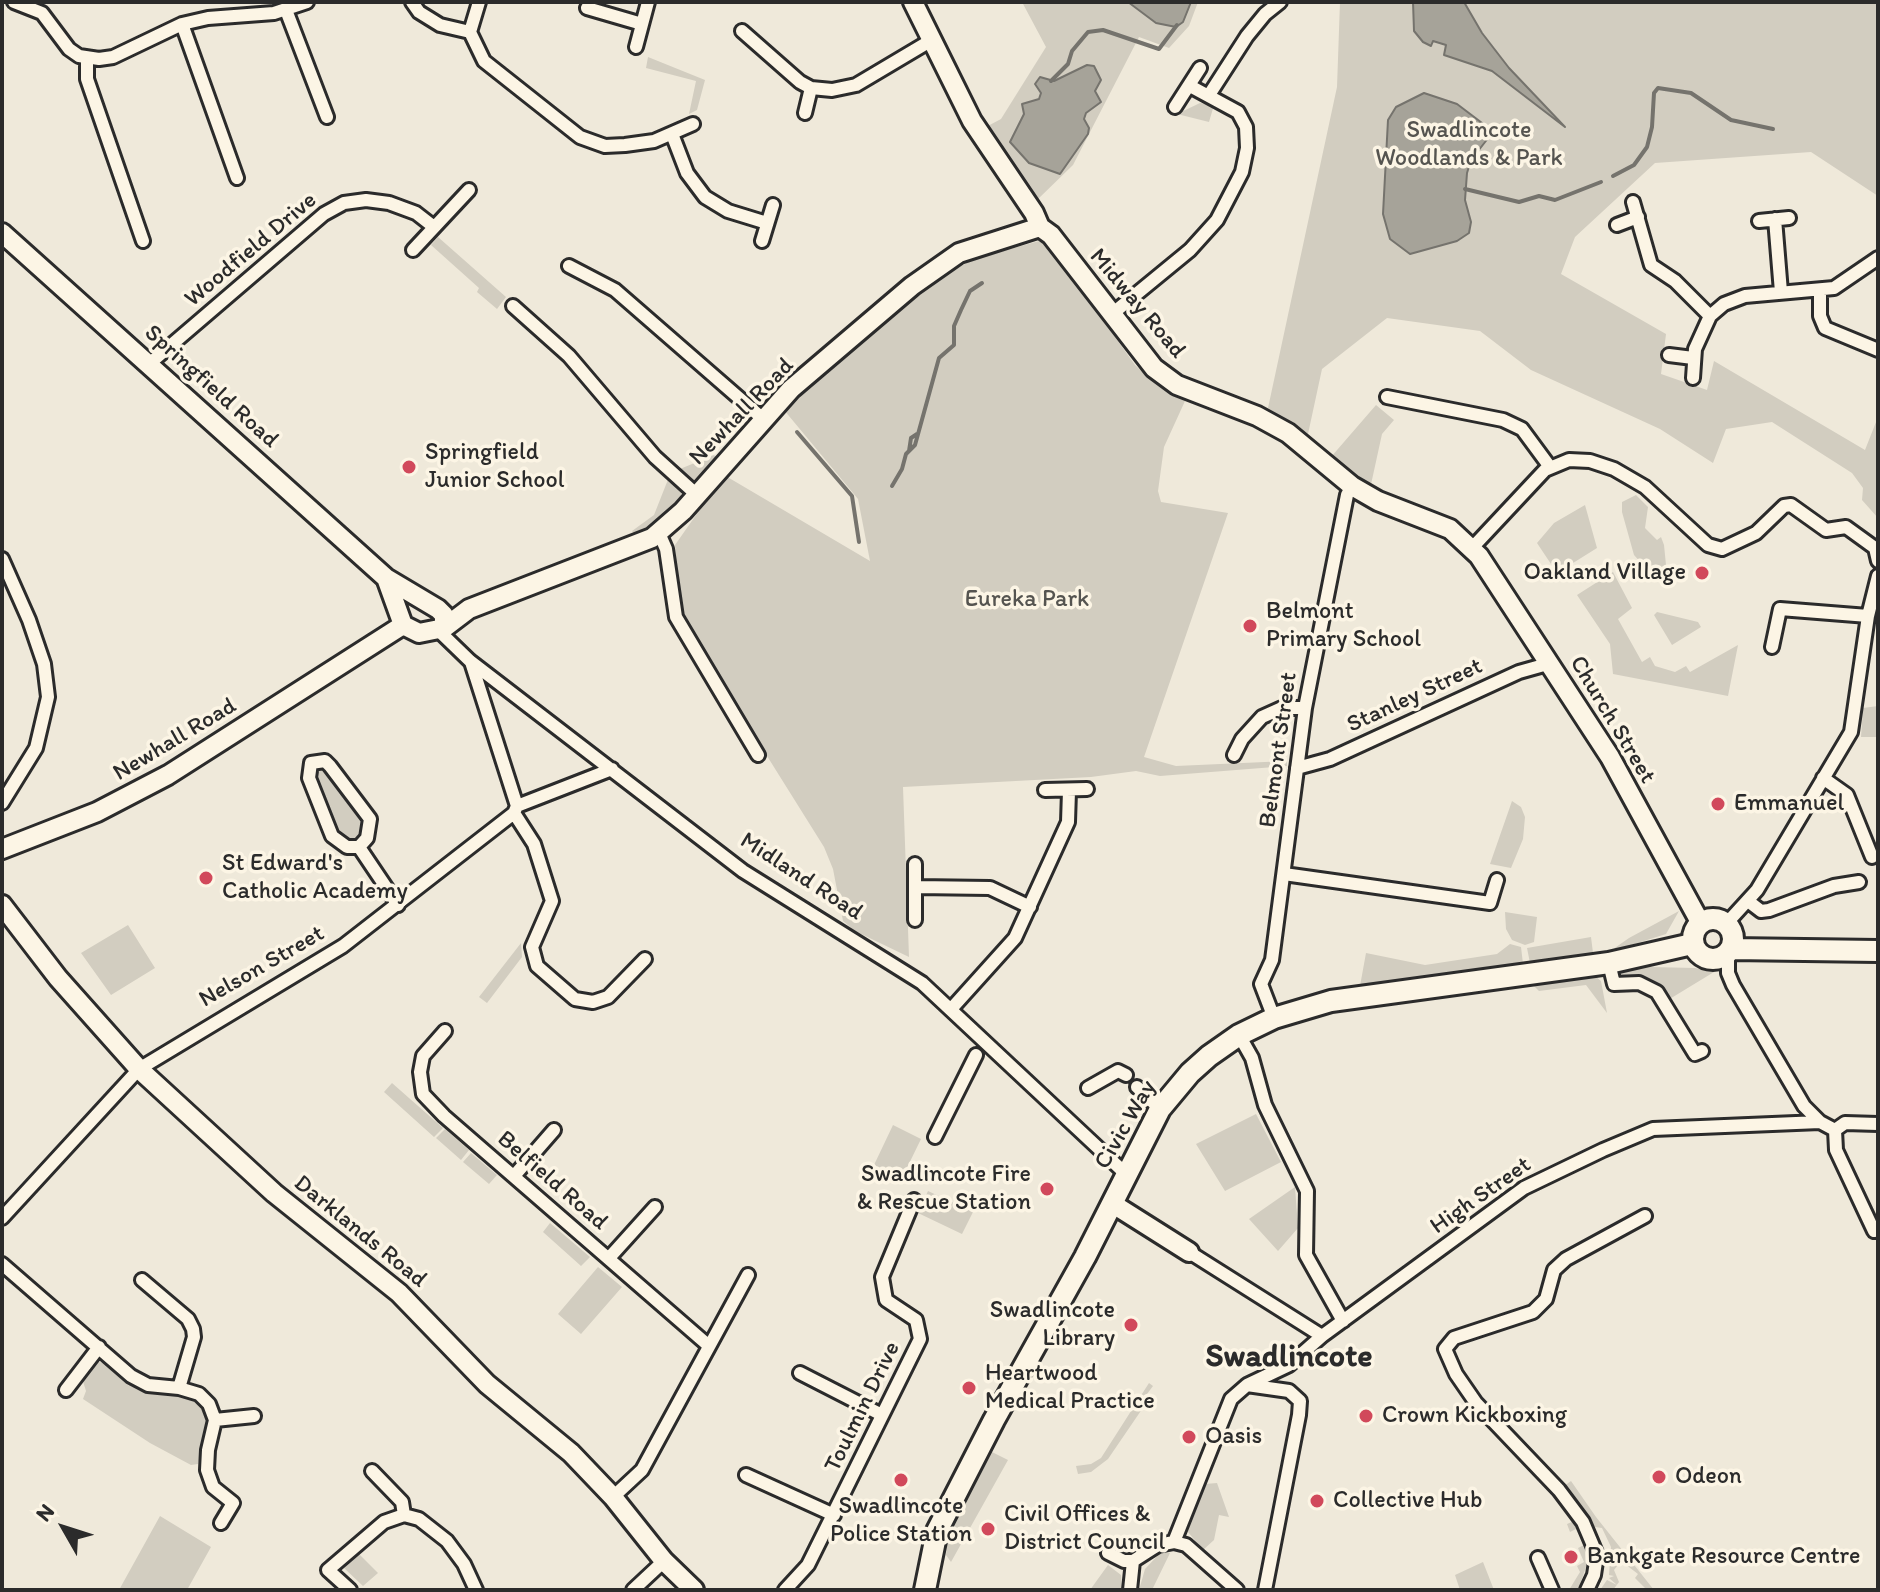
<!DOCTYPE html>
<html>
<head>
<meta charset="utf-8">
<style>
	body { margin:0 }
	#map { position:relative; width:1880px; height:1592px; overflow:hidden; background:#efe9da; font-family:Itim,sans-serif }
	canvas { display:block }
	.frame { position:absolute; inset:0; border:4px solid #2b2b2b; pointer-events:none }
	.north { position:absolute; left:24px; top:1488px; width:80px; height:80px; -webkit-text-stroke:6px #fcf5e5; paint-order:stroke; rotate:309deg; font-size:22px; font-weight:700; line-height:32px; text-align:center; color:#2b2b2b }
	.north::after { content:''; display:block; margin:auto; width:28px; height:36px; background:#2b2b2b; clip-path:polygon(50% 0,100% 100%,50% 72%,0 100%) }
</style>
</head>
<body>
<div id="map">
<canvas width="1880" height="1592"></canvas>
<div class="frame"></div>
<div class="north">N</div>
</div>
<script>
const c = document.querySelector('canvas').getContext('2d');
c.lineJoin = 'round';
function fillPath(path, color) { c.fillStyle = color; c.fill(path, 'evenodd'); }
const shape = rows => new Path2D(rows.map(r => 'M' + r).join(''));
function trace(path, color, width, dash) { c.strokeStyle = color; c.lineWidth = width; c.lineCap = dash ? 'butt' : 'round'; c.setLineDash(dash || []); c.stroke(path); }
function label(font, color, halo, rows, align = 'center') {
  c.font = font + ' Itim,sans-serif'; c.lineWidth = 7; c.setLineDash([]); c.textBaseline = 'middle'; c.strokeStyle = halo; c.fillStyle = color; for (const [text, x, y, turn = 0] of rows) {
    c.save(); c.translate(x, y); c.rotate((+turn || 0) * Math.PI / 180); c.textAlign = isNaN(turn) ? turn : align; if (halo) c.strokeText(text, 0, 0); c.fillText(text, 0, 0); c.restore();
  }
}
fillPath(shape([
	[1022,2,1198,2,1189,26,1169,48,1139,37,1073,165,1037,200,984,128,1001,119,1046,47],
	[1340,2,1878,2,1878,196,1811,152,1655,163,1575,237,1561,274,1666,334,1661,374,1707,390,1714,361,1865,450,1878,417,1878,518,1862,500,1863,488,1852,473,1772,422,1726,429,1713,463,1660,429,1531,370,1480,331,1387,318,1322,369,1308,434,1268,408,1337,87],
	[648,57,705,80,697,110,689,114,696,81,646,68],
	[1200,103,1214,105,1209,122,1177,114],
	[438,237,506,297,497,309,477,292,479,288,431,245],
	[1039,241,1053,250,1135,365,1151,380,1185,401,1164,447,1158,491,1161,502,1228,513,1144,757,1176,766,1287,761,1287,766,1160,776,1136,771,1091,777,903,787,909,957,855,931,843,921,833,869,824,847,680,617,675,545,724,475,870,561,858,499,784,410,796,391,844,359,921,288,974,259],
	[1376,405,1394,420,1382,434,1370,489,1331,457],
	[714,455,718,459,692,482,675,471],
	[669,477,682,492,678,503,636,536,632,531,654,515],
	[1636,495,1648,507,1645,528,1657,540,1661,537,1664,545,1666,565,1657,571,1645,567,1634,555,1622,512,1622,502],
	[1585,505,1597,548,1557,573,1537,543,1554,523],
	[1613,572,1632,608,1618,619,1642,662,1650,657,1655,666,1675,672,1686,666,1690,672,1738,645,1728,696,1613,674,1610,644,1577,595],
	[1657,612,1698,622,1701,627,1672,645,1654,615],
	[1878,706,1878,737,1861,737,1863,708],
	[323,766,363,821,361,835,353,841,337,835,313,775,313,768],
	[1512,801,1521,807,1525,817,1523,839,1511,868,1490,864],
	[1679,911,1666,934,1609,952,1629,938],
	[1505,912,1537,917,1534,942,1525,945,1512,940,1506,929],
	[128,925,155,968,111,995,81,953],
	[1591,937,1593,953,1530,963,1527,948],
	[521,943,522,957,487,1003,479,997],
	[1510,944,1521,947,1523,964,1360,986,1366,953,1425,965,1497,954],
	[1650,967,1695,968,1714,972,1668,1000,1652,982,1620,978,1619,970],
	[1595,976,1601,981,1607,1013,1586,985,1539,991,1532,984],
	[392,1083,443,1128,434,1137,384,1092],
	[1256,1114,1281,1162,1225,1191,1196,1144],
	[893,1125,921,1139,902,1178,874,1165],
	[445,1129,469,1150,461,1160,436,1138],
	[471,1153,497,1175,489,1184,463,1162],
	[1295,1187,1298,1228,1278,1251,1249,1219],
	[928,1191,973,1212,962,1234,918,1213],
	[550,1223,590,1257,581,1266,543,1232],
	[598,1267,622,1287,581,1334,558,1314],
	[98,1362,108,1363,137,1388,183,1395,199,1403,208,1424,198,1464,191,1465,150,1443,83,1399,86,1391,82,1378],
	[1149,1383,1153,1386,1147,1394,1151,1396,1108,1459,1091,1472,1078,1474,1076,1466,1091,1464,1101,1458],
	[992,1452,1008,1460,951,1562,946,1555,948,1538],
	[1571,1481,1596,1517,1654,1590,1647,1590,1635,1578,1638,1574,1621,1561,1614,1570,1619,1582,1613,1590,1600,1590,1607,1580,1617,1585,1609,1578,1614,1576,1609,1575,1611,1547,1602,1528,1595,1527,1564,1486],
	[1217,1483,1229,1517,1219,1515,1214,1540,1203,1550,1188,1532,1188,1524,1205,1484],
	[160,1516,211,1547,187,1590,119,1590],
	[1574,1521,1587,1550,1587,1564,1578,1590,1569,1590,1580,1572,1577,1566,1584,1562,1578,1548,1584,1545,1576,1529,1570,1532,1567,1524],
	[357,1552,378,1573,363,1586,344,1568],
	[1161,1552,1170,1553,1152,1590,1139,1590,1145,1569],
	[1483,1562,1494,1590,1460,1590,1455,1575],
	[1108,1565,1121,1575,1122,1590,1090,1590]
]), '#d2cdc0');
const water = shape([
	[1128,2,1191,2,1183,22,1176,27,1156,23,1128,2],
	[1413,2,1464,2,1482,33,1509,68,1565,127,1492,71,1444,55,1446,45,1433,41,1431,46,1423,42,1414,31,1413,2],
	[1087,65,1094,66,1101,80,1095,91,1101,102,1086,113,1084,119,1089,128,1088,134,1060,174,1029,163,1010,142,1024,114,1022,104,1039,99,1041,93,1035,84,1040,77,1054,81,1087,65],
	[1424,93,1457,104,1486,126,1489,137,1471,160,1467,173,1465,200,1471,222,1469,233,1457,241,1410,254,1390,239,1383,214,1388,120,1396,107,1424,93]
]);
fillPath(water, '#a6a399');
trace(water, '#75736d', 2);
trace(shape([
	[1051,81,1068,64,1072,51,1088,32,1103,30,1159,49,1177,25],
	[1613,176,1634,165,1647,147,1652,127,1654,93,1658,88,1691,93,1731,120,1773,129],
	[1465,189,1519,202,1539,196,1555,200,1601,182],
	[797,432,852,496,859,542],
	[909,451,911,438,917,434],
	[892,486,902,469,906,454,915,445,939,358,954,345,954,326,961,310,970,291,982,283]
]), '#75736d', 4);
const street = shape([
	[14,2,42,13,69,49,79,56,99,59,113,57,182,24,208,18,274,13,307,2],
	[412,2,419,12,440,25,470,32,484,61,580,137,605,146,625,145,654,141,693,124],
	[587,8,642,24],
	[286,10,327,117],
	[182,24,237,178],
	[742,31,800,82,811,88,832,90,856,85,930,41],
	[470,32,479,2],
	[636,47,648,2],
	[87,59,87,79,143,241],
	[1209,95,1247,36,1265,14,1280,2],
	[1175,107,1200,68],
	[805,113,811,88],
	[672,134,687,173,705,197,728,211,767,223],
	[1633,202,1651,265,1675,281,1710,316,1695,349,1693,378],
	[1775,219,1781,292],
	[1759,221,1789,218],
	[1617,225,1638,217],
	[762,241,773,205],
	[413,250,469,190],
	[569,266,615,290,762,418],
	[1820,290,1820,316,1825,328,1878,350],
	[513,306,569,356,655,457,697,495],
	[1112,314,1190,250,1217,220,1242,172,1247,148,1246,127,1238,112,1190,86],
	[1710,316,1724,304,1745,296,1834,288,1878,258],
	[1669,355,1693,358],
	[149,364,324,214,344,203,366,200,389,203,416,213,434,227],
	[1387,397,1503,420,1522,429,1550,467],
	[659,533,666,549,676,617,758,755],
	[1472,548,1545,470,1569,460,1590,461,1614,469,1645,487,1708,545,1722,549,1756,533,1784,506,1791,505,1826,530,1846,527,1875,548,1878,561],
	[2,559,29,620,44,664,48,697,36,748,2,803],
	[439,631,470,661,743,871,922,983,1126,1174],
	[1772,647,1780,609,1868,616],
	[1234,755,1242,739,1262,717,1282,708,1305,708],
	[1297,768,1330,759,1519,672,1551,663],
	[1823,778,1847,795,1872,857],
	[1045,790,1087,789],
	[517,806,612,769],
	[514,813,534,844,552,901,532,947,537,966,575,999,593,1002,608,997,645,959],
	[359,847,367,838,370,819,330,766,325,761,311,763,309,778,332,836,347,847,359,847,398,905],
	[915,864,915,920],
	[1284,874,1490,903,1497,880],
	[916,887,990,888,1030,907],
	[1748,901,1761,911,1769,910,1834,886,1859,882],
	[1726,924,1757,890,1851,732,1868,616,1878,576],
	[1728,954,1728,973,1733,985,1804,1106,1820,1122,1835,1130,1836,1150,1874,1231],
	[1609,963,1614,984,1639,983,1657,992,1695,1054,1702,1051],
	[952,1008,1015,938,1068,822,1069,791],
	[1274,1018,1261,984,1272,960,1305,708,1347,495,1352,486],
	[445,1031,423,1056,420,1072,423,1094,444,1116,709,1346],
	[1239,1035,1252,1058,1265,1105,1307,1191,1306,1255,1343,1321],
	[1137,1087,1160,1109],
	[1088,1088,1118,1071,1126,1075],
	[1835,1130,1845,1123,1878,1124],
	[935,1137,976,1055],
	[514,1176,554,1130],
	[2,1218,139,1069,343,946,514,813,517,806,471,662],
	[1189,1252,1322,1336],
	[609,1258,655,1207],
	[2,1264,131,1376,148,1385,179,1388,199,1394,209,1404,215,1420,208,1450,207,1470,213,1487,233,1503,221,1523],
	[142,1280,188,1319,193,1329,194,1337,179,1388],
	[800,1373,882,1415],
	[1247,1385,1289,1365,1322,1336,1524,1188,1603,1150,1653,1129,1820,1122],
	[66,1390,99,1347],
	[215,1420,254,1416],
	[372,1471,402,1502,404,1515],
	[746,1475,834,1515],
	[613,1497,642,1470,748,1275],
	[1174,1542,1231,1399,1247,1385,1289,1391,1300,1401,1299,1415,1265,1590],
	[1108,1553,1124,1561,1133,1561,1158,1545,1174,1542,1186,1545,1237,1590],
	[1538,1558,1552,1590],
	[350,1590,328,1570,384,1522,404,1515,419,1519,447,1541,464,1564,476,1590],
	[633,1590,664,1561],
	[785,1590,808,1565,920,1339,916,1320,886,1300,882,1277,914,1200],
	[1130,1590,1133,1561],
	[1587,1590,1594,1575,1597,1555,1583,1522,1559,1490,1476,1403,1456,1374,1445,1349,1454,1338,1533,1312,1546,1299,1554,1270,1566,1259,1645,1216]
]);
const secondary = shape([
	[913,2,972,121,1034,213,1040,227,1051,235,1154,368,1177,385,1257,416,1288,433,1352,486,1378,501,1450,529,1479,556,1610,757,1700,922],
	[2,233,386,578,438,609,444,615,444,628,419,633,403,625,386,578],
	[444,628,469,609,652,538,683,511,791,389,912,286,959,253,1040,227],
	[2,849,97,812,168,775,403,625],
	[2,905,58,978,139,1069,274,1193,399,1293,487,1384,571,1453,613,1497,664,1561,694,1590],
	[1113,1204,1189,1252]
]);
const primary = shape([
	'1693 939a20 20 0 1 1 40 0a20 20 0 1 1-40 0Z',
	[1731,949,1878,951],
	[925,1590,937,1531,994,1420,1085,1257,1160,1109,1190,1073,1209,1056,1239,1035,1274,1018,1331,1001,1609,963,1692,944]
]);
trace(street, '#2b2b2b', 18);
trace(secondary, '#2b2b2b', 24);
trace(primary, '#2b2b2b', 26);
trace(street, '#fcf5e5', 12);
trace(secondary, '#fcf5e5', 18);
trace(primary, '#fcf5e5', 20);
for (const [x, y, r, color] of [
	[409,467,8,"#d1495b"],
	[1702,573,8,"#d1495b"],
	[1250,626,8,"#d1495b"],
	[1718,804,8,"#d1495b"],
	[206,878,8,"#d1495b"],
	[1047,1189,8,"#d1495b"],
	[1131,1325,8,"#d1495b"],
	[969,1388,8,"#d1495b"],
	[1366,1416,8,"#d1495b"],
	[1189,1437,8,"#d1495b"],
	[1659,1477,8,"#d1495b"],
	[901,1480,8,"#d1495b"],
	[1317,1501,8,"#d1495b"],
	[988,1529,8,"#d1495b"],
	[1571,1557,8,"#d1495b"]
]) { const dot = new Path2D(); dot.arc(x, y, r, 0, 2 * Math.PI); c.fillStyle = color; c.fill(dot); trace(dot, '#fcf5e5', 3); }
label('24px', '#555450', '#fcf5e5', [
	["Swadlincote",1469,131],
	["Woodlands & Park",1469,159],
	["Eureka Park",1027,600]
]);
label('24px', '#2b2b2b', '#fcf5e5', [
	["Woodfield Drive",251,250,-40],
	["Midway Road",1137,304,50],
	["Springfield Road",211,387,42],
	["Newhall Road",742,412,-46],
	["Stanley Street",1415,696,-25],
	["Church Street",1612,720,59],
	["Newhall Road",175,740,-31],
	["Belmont Street",1279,750,-82],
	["Midland Road",801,877,33],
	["Nelson Street",262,967,-30],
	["Civic Way",1126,1125,-60],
	["Belfield Road",552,1181,41],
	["High Street",1481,1196,-35],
	["Darklands Road",360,1232,39],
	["Toulmin Drive",863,1407,-64]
]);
label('24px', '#2b2b2b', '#fcf5e5', [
	["Springfield",425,453],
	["Junior School",425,481],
	["Oakland Village",1686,573,"right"],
	["Belmont",1266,612],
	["Primary School",1266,640],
	["Emmanuel",1734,804],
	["St Edward's",222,864],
	["Catholic Academy",222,892],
	["Swadlincote Fire",1031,1175,"right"],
	["& Rescue Station",1031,1203,"right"],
	["Swadlincote",1115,1311,"right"],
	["Library",1115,1339,"right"],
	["Heartwood",985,1374],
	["Medical Practice",985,1402],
	["Crown Kickboxing",1382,1416],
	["Oasis",1205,1437],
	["Odeon",1675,1477],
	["Collective Hub",1333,1501],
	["Swadlincote",901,1507,"center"],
	["Police Station",901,1535,"center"],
	["Civil Offices &",1004,1515],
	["District Council",1004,1543],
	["Bankgate Resource Centre",1587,1557]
], 'left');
label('bold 32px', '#2b2b2b', '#fcf5e5', [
	["Swadlincote",1289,1358]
]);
</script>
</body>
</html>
